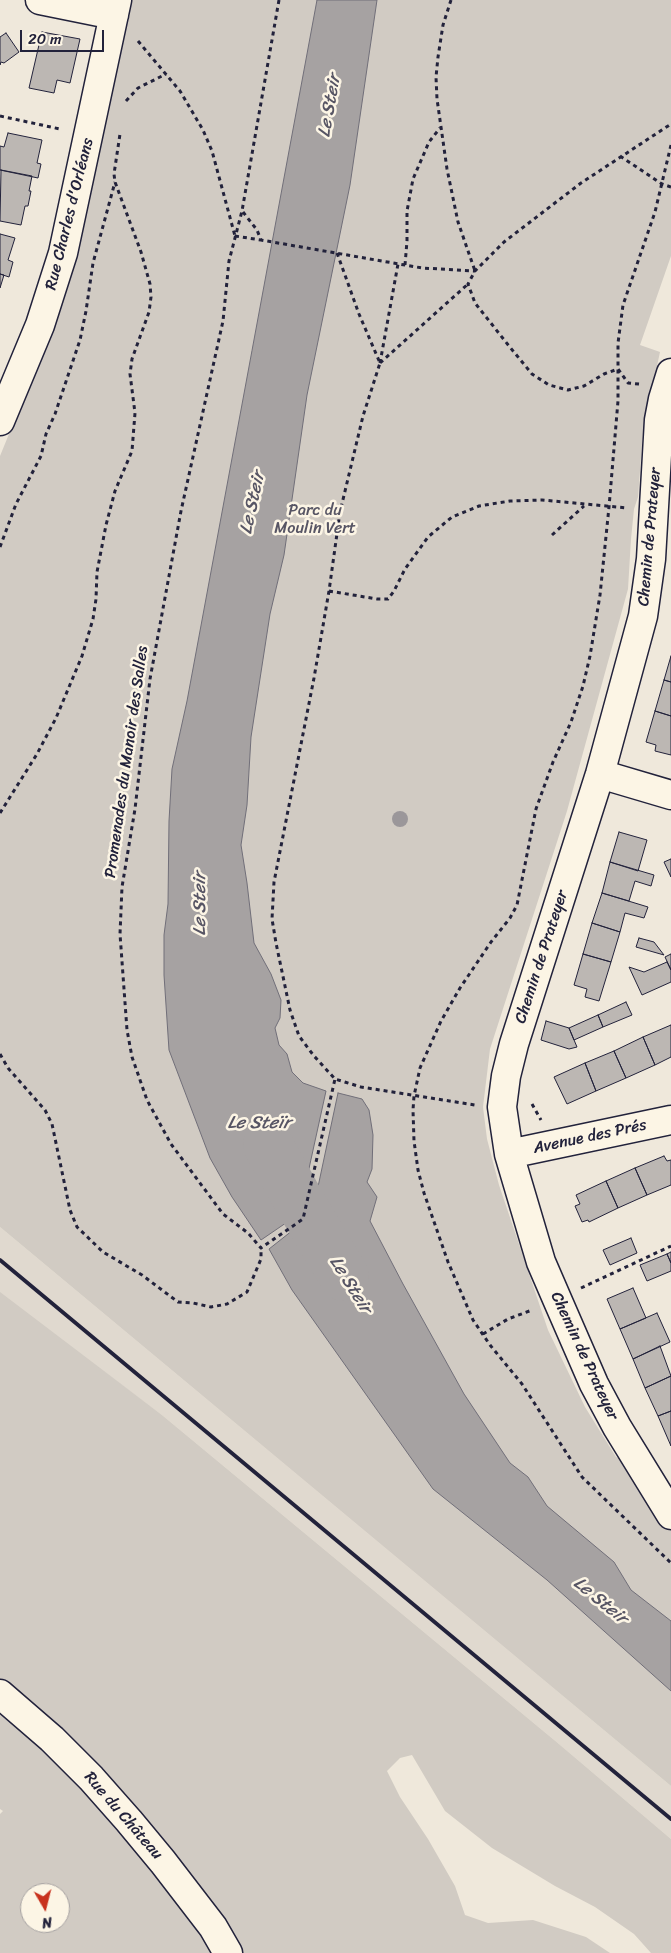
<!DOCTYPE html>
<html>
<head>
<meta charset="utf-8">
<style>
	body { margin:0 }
	#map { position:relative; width:671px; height:1953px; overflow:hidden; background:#efe8db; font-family:Sriracha,sans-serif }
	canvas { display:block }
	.north { position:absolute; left:20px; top:1883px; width:50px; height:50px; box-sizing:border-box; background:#fcf5e5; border:1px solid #a5a1a1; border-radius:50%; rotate:172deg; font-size:14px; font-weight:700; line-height:20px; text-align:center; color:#22223b }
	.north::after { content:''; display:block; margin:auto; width:18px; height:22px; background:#c8321e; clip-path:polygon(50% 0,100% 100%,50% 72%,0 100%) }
	.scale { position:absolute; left:20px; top:30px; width:84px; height:22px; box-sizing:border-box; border:2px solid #22223b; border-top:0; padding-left:6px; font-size:15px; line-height:18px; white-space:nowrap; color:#22223b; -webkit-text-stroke:4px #fcf5e5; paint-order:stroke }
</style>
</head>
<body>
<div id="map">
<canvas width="671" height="1953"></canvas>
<div class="north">N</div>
<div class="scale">20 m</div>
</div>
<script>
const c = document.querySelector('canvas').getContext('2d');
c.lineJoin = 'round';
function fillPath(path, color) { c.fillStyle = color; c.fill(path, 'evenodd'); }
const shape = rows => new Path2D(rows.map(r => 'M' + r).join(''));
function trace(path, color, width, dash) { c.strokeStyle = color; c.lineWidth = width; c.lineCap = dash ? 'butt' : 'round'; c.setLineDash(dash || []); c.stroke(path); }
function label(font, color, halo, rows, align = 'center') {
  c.font = font + ' Sriracha,sans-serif'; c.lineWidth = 5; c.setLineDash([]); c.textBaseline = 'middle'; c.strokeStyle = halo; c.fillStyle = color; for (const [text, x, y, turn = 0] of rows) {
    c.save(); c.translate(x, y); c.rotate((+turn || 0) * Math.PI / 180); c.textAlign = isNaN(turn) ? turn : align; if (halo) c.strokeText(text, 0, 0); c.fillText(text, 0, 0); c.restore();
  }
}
fillPath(shape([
	[0,1227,671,1786,671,1839,559,1744,162,1415,0,1295]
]), '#e0d9cf');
fillPath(shape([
	[131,0,671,0,671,256,640,345,660,352,643,431,638,497,634,509,631,539,628,589,567,811,490,1049,483,1107,487,1139,499,1185,548,1330,585,1407,616,1457,656,1473,671,1496,671,1786,0,1227,0,456,63,302],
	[0,1292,162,1415,559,1744,671,1839,671,1953,651,1953,634,1934,595,1907,555,1886,492,1848,445,1811,412,1755,400,1758,387,1771,400,1797,428,1839,455,1886,465,1915,488,1923,533,1920,586,1937,610,1953,0,1953,0,1814,3,1811,0,1809],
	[30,1893,60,1893,60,1923,30,1923]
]), '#d1cbc3');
const water = shape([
	[317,0,377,0,350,185,307,395,284,555,270,614,251,737,247,805,241,845,247,883,254,943,271,974,281,1000,280,1018,275,1028,279,1045,287,1054,292,1072,303,1083,326,1091,299,1214,261,1240,232,1197,210,1158,169,1050,164,975,164,935,168,904,169,821,172,769,187,701,317,0],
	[338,1093,362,1099,369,1110,373,1135,372,1169,367,1182,377,1197,370,1221,403,1284,464,1394,510,1463,528,1477,547,1506,614,1562,631,1590,671,1621,671,1691,547,1580,433,1489,292,1290,269,1249,312,1215,338,1093]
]);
fillPath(water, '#a6a2a2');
trace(water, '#716f79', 1);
trace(shape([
	[268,1145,295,1194,344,1276]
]), '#a6a2a2', 50);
const building = shape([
	[42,32,80,39,70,83,57,80,54,93,29,88,42,32],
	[6,33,19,52,4,63,1,62,0,65,0,37,6,33],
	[8,133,42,140,37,163,41,164,38,178,0,170,0,146,4,147,8,133],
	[1,170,32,176,29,191,31,191,28,206,25,206,21,225,0,221,1,170],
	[0,234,15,238,8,260,13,262,9,277,0,274,0,234],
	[0,274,4,275,0,288,0,274],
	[671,656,671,682,664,680,671,656],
	[664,680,671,682,671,716,655,711,664,680],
	[655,711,671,716,671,755,655,751,656,745,646,742,655,711],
	[619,832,647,840,638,871,610,862,619,832],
	[671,859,671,877,664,862,671,859],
	[610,862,654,875,651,886,635,881,629,901,602,893,610,862],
	[602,893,648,907,644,918,625,913,620,932,592,923,602,893],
	[592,923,620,932,611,962,583,954,592,923],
	[639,938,654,942,664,955,636,947,639,938],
	[583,954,611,962,599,1001,585,997,587,989,574,985,583,954],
	[671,954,671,970,665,957,671,954],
	[667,962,671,970,671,982,642,995,629,967,644,972,667,962],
	[626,1002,632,1015,603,1027,598,1015,626,1002],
	[598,1015,603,1027,574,1040,569,1028,598,1015],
	[546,1021,569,1028,577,1047,569,1049,541,1040,546,1021],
	[671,1025,671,1057,655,1065,643,1037,671,1025],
	[643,1037,655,1065,626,1078,614,1051,643,1037],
	[614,1051,626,1078,596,1091,585,1063,614,1051],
	[585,1063,596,1091,567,1104,554,1077,585,1063],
	[664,1156,667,1161,671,1160,671,1185,647,1195,635,1168,664,1156],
	[635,1168,647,1195,618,1208,606,1181,635,1168],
	[606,1181,618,1208,589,1222,588,1220,582,1222,575,1206,580,1204,576,1195,606,1181],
	[631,1238,637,1253,610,1265,603,1250,631,1238],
	[671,1252,671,1263,667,1254,671,1252],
	[667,1254,671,1263,671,1271,647,1281,640,1265,667,1254],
	[633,1288,646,1318,620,1329,607,1299,633,1288],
	[657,1313,670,1342,633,1359,620,1329,657,1313],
	[660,1346,671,1376,645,1388,633,1359,660,1346],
	[671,1376,671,1411,658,1416,645,1388,671,1376],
	[671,1411,671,1446,658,1416,671,1411]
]);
fillPath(building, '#bcb7b3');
trace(building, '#22223b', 1);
const minor = shape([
	[40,0,114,15],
	[671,373,663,399,659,420,651,559,643,616,600,774,514,1044,506,1076,502,1107,509,1154,541,1262,557,1299,594,1384,617,1427,671,1515],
	[0,421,40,325,63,253,117,0],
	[600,774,671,795],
	[509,1154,671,1120],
	[0,1694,52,1739,91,1778,129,1821,163,1862,213,1927,228,1953]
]);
trace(minor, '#22223b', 31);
trace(shape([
	[279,0,242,211,229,261,223,321,181,511,150,679,135,809,122,887,120,934,127,1030,132,1057,147,1100,171,1144,223,1214,248,1233,261,1248,303,1219,335,1079],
	[451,0,443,25,438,57,436,77,437,99,447,169,458,222,475,271],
	[138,41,180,91,203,130,212,151,235,236],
	[126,101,138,88,166,74],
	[0,116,60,129],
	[671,145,655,212,623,305,618,343,618,401,609,507,600,595,590,656,583,686,571,722,553,762,536,809,517,905,510,918,491,942,460,988,441,1021,420,1068,414,1096,413,1110,414,1141,418,1170,424,1193,448,1262,473,1320,490,1345,522,1384,582,1477,671,1563],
	[620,156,662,184,671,187],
	[243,212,257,230,261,240,422,268,475,271],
	[235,236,261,240],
	[337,253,359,314,380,363,363,416,340,512,329,591,314,678,274,882,272,919,276,943,290,1010,299,1036,314,1056,335,1079,361,1087,475,1105],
	[405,265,407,241,407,211,413,179,429,142,440,128],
	[380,363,468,284],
	[380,363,398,264],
	[639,384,628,383,618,369,604,374,584,386,568,390,549,385,532,374,509,346,475,303,468,284,475,271,504,242,581,183,671,124],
	[552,535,584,506],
	[0,547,16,504,41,456,46,434,55,414,80,340,86,311,93,263,115,182],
	[329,591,377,599,388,599,394,591,405,569,428,537,452,517,479,506,510,501,542,500,628,508],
	[0,813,37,754,56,718,82,656,93,619,96,599,97,572,106,525,115,491,132,451,135,413,130,374,132,359,149,312,151,297,150,284,141,252,115,182,114,174,120,134],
	[0,1054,8,1068,45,1110,52,1124,70,1210,77,1227,103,1252,142,1275,178,1302,193,1303,211,1307,227,1304,247,1292,261,1259,261,1248],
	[532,1104,541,1120],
	[581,1288,671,1246],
	[483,1334,508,1319,532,1310]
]), '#22223b', 3, [4, 4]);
trace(minor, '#fcf5e5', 28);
trace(shape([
	[0,1260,671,1819]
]), '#22223b', 4);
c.fillStyle = '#9b979a';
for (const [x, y] of [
	[400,819]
]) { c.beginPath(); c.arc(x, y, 8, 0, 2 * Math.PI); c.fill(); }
label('16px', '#22223b', '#fcf5e5', [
	["Rue Charles d'Orléans",70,214,-76],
	["Chemin de Prateyer",650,537,-85],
	["Promenades du Manoir des Salles",127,762,-82],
	["Chemin de Prateyer",542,957,-72],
	["Avenue des Prés",590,1137,-12],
	["Chemin de Prateyer",584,1356,65],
	["Rue du Château",123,1816,49]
]);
label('16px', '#575564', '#fcf5e5', [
	["Parc du",315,511],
	["Moulin Vert",315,529]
]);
label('italic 18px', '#575564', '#fcf5e5', [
	["Le Steir",330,106,-80],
	["Le Steir",253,503,-78],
	["Le Steir",200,904,-90],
	["Le Steïr",259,1123],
	["Le Steir",350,1285,58],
	["Le Steir",600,1601,39]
]);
</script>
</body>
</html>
